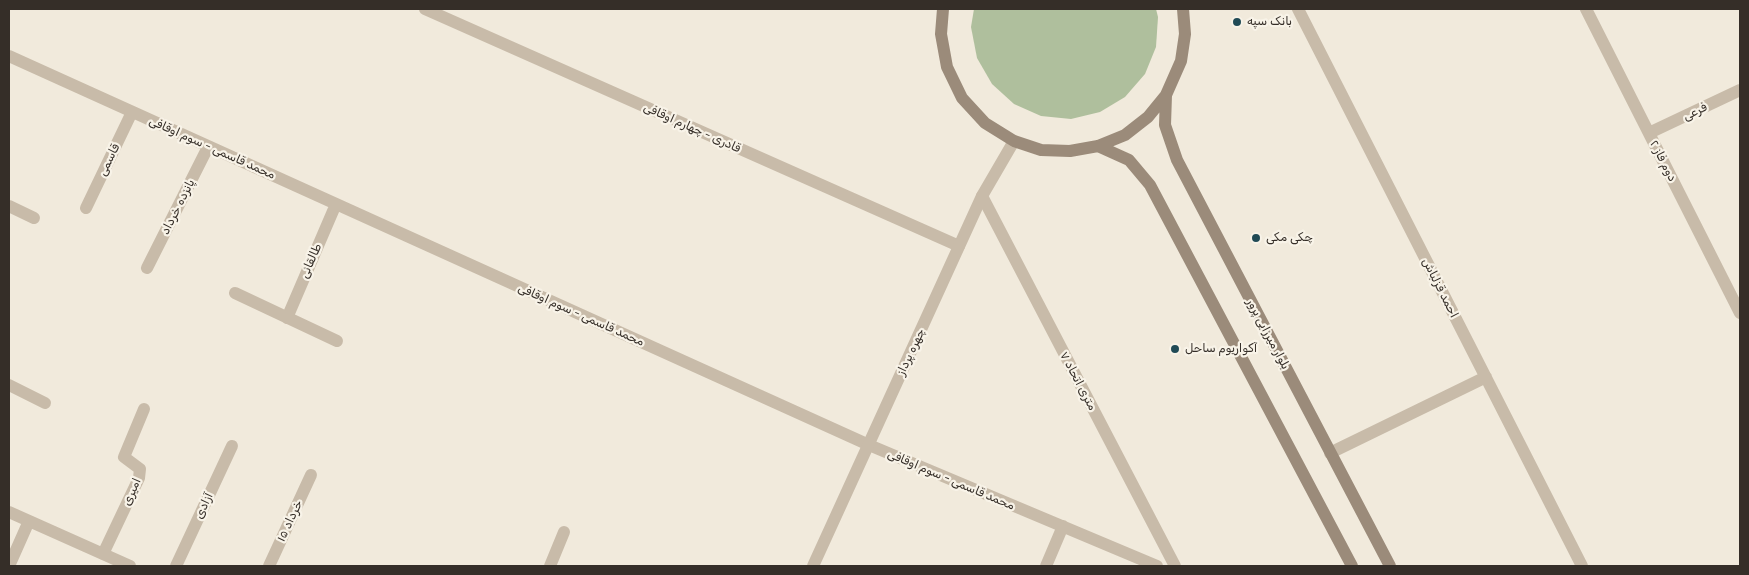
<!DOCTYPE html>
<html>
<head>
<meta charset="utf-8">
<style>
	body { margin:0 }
	#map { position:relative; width:1749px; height:575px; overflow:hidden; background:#f1eadc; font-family:Rubik,sans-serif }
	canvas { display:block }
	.frame { position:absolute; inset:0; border:10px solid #352e28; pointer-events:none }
</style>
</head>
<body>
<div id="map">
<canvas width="1749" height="575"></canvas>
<div class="frame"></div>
</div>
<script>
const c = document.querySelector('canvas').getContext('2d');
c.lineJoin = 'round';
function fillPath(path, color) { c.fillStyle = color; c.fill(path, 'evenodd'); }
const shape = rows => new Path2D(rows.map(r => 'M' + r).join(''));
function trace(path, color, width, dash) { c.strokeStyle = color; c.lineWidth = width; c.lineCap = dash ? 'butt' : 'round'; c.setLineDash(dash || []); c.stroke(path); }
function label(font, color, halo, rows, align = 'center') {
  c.font = font + ' Rubik,"Noto Sans Arabic",sans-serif'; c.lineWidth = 4.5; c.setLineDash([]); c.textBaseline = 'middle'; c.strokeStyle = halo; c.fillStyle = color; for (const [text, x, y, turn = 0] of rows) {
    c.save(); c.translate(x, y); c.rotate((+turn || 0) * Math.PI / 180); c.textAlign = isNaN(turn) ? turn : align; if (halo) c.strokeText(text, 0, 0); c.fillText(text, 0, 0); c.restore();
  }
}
fillPath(shape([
	[974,9,1156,9,1158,17,1156,47,1145,74,1125,97,1100,112,1071,119,1041,116,1014,104,992,84,977,58,971,27]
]), '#afbf9d');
trace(shape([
	[425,9,959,246],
	[1298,9,1582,566],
	[1586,9,1740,313],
	[9,56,869,445,1157,566],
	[1649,133,1740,90],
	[982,196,1175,566],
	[9,206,34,218],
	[86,208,132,112],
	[147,268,208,147],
	[235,293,337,341],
	[287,318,336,204],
	[9,385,45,403],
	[1330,453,1486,377],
	[9,512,130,566],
	[103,554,139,478,140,469,124,457,144,409],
	[9,566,29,521],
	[176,566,232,446],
	[269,566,311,475],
	[550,566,564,532],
	[1046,566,1063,526]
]), '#c8bba9', 12);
trace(shape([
	[813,566,982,196,1014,141]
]), '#c8bba9', 12);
trace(shape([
	[943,9,941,34,947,67,962,98,985,123,1014,141,1041,150,1070,151,1098,146,1125,135,1148,117,1166,95,1181,61,1185,34,1183,9],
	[1166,95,1165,125,1177,160,1390,566],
	[1098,146,1129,160,1150,185,1352,566]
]), '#9b8b7a', 12);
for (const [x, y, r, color] of [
	[1237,22,5,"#204a55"],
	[1256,238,5,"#204a55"],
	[1175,349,5,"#204a55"]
]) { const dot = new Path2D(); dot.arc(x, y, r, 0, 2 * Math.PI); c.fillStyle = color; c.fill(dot); trace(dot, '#f8f3e8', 2); }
label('12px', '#352e28', '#f8f3e8', [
	["بانک سپه",1247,22],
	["چکی مکی",1266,238],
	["آکواریوم ساحل",1185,349]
], 'left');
label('12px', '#352e28', '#f8f3e8', [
	["فرعی",1695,112,-26],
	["قادری - چهارم اوقافی",692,128,24],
	["محمد قاسمی - سوم اوقافی",212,148,24],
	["قاسمی",109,160,-64],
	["دوم فاز ۲",1663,161,63],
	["پانزده خرداد",178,207,-63],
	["طالقانی",311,261,-66],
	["احمد قزلباش",1440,288,63],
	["محمد قاسمی - سوم اوقافی",581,315,24],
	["بلوار میرزایی پرور",1268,334,62],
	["چهره پرداز",911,352,-65],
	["۷ متری اتحاد",1078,381,62],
	["محمد قاسمی - سوم اوقافی",951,480,23],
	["امیری",132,492,-66],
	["آزادی",204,506,-65],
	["۱۵ خرداد",290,521,-65]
]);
</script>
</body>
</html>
